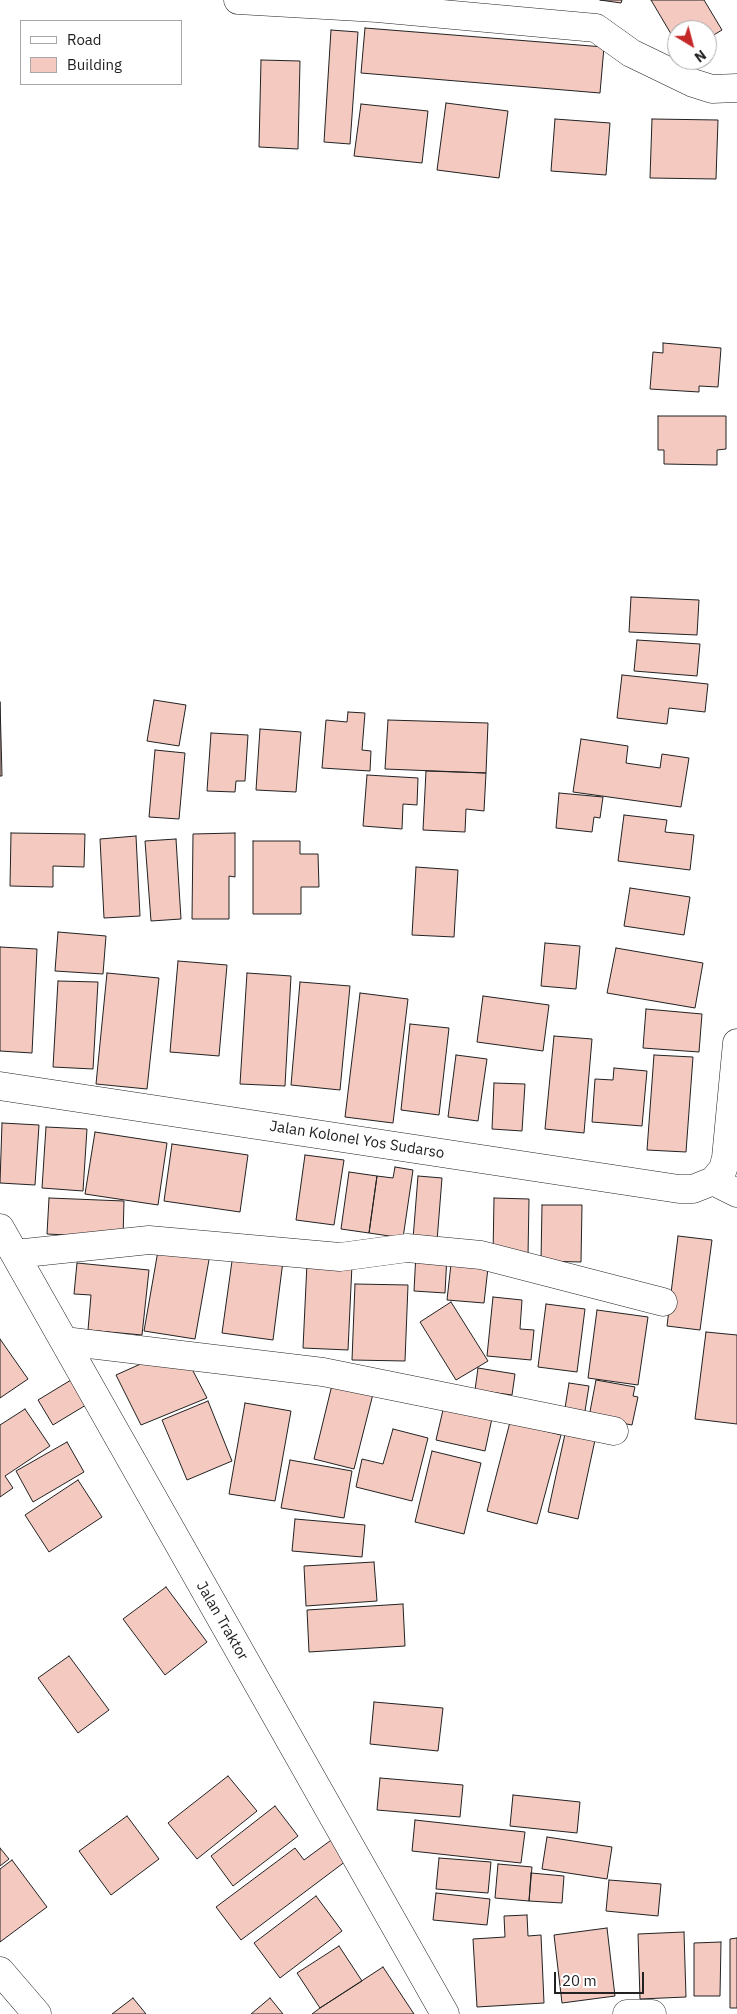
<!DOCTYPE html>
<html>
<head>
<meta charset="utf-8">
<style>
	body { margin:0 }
	#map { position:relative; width:737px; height:2014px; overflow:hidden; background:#fff; font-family:"IBM Plex Sans",sans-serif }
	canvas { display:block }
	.legend { position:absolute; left:20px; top:20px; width:162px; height:65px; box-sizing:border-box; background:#fff; border:1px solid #a7a7a7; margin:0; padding:6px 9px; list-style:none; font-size:15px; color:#222 }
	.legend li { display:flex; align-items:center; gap:10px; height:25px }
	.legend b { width:25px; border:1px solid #a7a7a7 }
	.north { position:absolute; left:667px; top:20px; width:50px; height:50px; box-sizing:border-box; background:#fff; border:1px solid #a7a7a7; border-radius:50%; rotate:143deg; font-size:14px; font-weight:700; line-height:20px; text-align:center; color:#222 }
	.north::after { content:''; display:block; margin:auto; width:18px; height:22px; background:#c62828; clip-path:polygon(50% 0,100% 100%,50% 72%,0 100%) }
	.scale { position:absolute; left:554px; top:1972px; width:90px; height:22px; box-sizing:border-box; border:2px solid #222; border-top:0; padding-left:6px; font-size:15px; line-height:18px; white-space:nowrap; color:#222; -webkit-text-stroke:4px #fff; paint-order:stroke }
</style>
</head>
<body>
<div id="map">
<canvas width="737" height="2014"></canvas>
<ul class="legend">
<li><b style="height:6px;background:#fff"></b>Road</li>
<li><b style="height:14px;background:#f3c9c0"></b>Building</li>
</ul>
<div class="north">N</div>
<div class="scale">20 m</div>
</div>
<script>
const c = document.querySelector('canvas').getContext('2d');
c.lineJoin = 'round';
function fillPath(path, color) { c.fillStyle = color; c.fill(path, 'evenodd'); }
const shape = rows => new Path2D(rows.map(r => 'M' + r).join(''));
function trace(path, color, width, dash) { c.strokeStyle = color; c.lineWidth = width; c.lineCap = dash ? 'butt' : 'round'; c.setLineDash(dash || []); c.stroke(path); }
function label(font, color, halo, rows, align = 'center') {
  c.font = font + ' "IBM Plex Sans",sans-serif'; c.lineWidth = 4; c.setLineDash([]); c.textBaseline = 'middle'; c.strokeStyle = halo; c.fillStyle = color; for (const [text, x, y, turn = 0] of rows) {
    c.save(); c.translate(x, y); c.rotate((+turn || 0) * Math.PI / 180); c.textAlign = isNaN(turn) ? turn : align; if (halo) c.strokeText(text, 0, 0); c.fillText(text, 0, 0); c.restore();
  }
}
const building = shape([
	[600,0,622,0,621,3,600,0],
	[651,0,704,0,722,30,707,39,707,30,677,30,677,44,651,0],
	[365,28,604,47,600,93,361,73,365,28],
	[331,30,358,32,350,144,324,142,331,30],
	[261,60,300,61,298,149,259,147,261,60],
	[446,103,508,111,499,178,437,170,446,103],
	[361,104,428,111,422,163,354,156,361,104],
	[555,119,610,123,606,175,551,171,555,119],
	[652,119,718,120,716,179,650,178,652,119],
	[663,343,721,348,718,387,699,386,699,392,650,389,653,352,663,353,663,343],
	[658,416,726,416,726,449,717,450,717,465,664,464,664,450,658,450,658,416],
	[631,597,699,600,697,635,629,632,631,597],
	[637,640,700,644,697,676,634,671,637,640],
	[622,675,708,684,705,712,669,708,667,724,617,718,622,675],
	[154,700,186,705,179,746,147,741,154,700],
	[0,702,2,776,0,776,0,702],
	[348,712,365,713,362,750,371,751,370,771,322,768,326,720,347,722,348,712],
	[388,720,488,723,486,773,385,769,388,720],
	[260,729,301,732,296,792,256,790,260,729],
	[211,733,248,735,245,781,236,781,235,792,207,791,211,733],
	[581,739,628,746,626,763,660,768,662,754,689,758,681,807,573,792,581,739],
	[155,750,185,753,179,819,149,817,155,750],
	[426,771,486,773,484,811,466,809,465,832,423,830,426,771],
	[367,775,418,778,417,805,403,804,402,829,363,826,367,775],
	[559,793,603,797,600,818,594,817,592,832,556,828,559,793],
	[624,815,667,820,665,832,694,835,690,870,618,861,624,815],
	[11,833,85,834,84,867,53,866,53,887,10,886,11,833],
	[235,833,235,877,229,876,229,919,192,919,193,834,235,833],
	[136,836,140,916,104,918,100,839,136,836],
	[176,839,181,919,151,921,145,841,176,839],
	[253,841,300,841,300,854,318,854,319,887,301,887,301,914,253,914,253,841],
	[416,867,458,870,454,937,412,935,416,867],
	[630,888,690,897,684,935,624,926,630,888],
	[58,932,106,936,103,974,55,971,58,932],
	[545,943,580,946,576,989,541,986,545,943],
	[0,947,37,949,32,1053,0,1051,0,947],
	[616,948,703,963,695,1008,607,993,616,948],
	[178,961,227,965,219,1056,170,1052,178,961],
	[107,973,159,978,147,1089,96,1084,107,973],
	[247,973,291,976,285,1086,240,1084,247,973],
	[58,981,98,982,93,1069,53,1067,58,981],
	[300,982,350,986,340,1090,291,1085,300,982],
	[360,993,408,999,393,1123,345,1117,360,993],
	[483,996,549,1005,543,1051,477,1042,483,996],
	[646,1009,702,1014,699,1052,643,1048,646,1009],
	[410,1024,449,1028,439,1115,401,1110,410,1024],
	[554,1036,592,1039,584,1133,545,1129,554,1036],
	[456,1055,487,1059,478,1121,448,1117,456,1055],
	[654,1055,693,1057,686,1152,647,1150,654,1055],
	[614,1068,647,1071,642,1126,592,1122,595,1079,613,1080,614,1068],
	[494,1083,525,1084,522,1131,492,1129,494,1083],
	[2,1123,39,1125,35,1185,0,1183,2,1123],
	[46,1127,87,1129,83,1191,42,1188,46,1127],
	[95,1132,167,1143,158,1205,85,1194,95,1132],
	[172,1144,248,1155,240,1212,164,1201,172,1144],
	[305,1155,344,1160,334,1225,296,1220,305,1155],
	[395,1167,413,1170,403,1238,369,1233,377,1176,393,1178,395,1167],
	[349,1172,377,1176,369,1233,341,1229,349,1172],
	[418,1176,442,1178,437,1241,413,1239,418,1176],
	[49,1198,124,1201,123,1238,47,1234,49,1198],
	[494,1198,529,1199,528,1256,493,1255,494,1198],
	[542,1205,582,1205,581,1262,541,1261,542,1205],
	[678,1236,712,1240,700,1330,667,1326,678,1236],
	[159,1245,210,1254,195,1339,144,1331,159,1245],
	[416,1253,447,1255,445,1293,414,1291,416,1253],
	[233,1254,283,1261,273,1340,222,1333,233,1254],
	[452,1255,489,1259,484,1303,447,1300,452,1255],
	[77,1263,149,1270,142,1335,88,1330,91,1295,74,1294,77,1263],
	[307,1263,352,1265,348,1350,303,1348,307,1263],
	[355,1284,408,1285,405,1361,352,1360,355,1284],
	[493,1297,522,1300,520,1329,534,1330,531,1360,487,1356,493,1297],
	[451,1302,488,1361,456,1380,420,1322,451,1302],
	[546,1304,585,1309,577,1372,538,1367,546,1304],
	[597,1310,648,1317,638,1385,588,1378,597,1310],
	[706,1332,737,1335,737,1424,695,1419,706,1332],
	[0,1339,28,1379,0,1398,0,1339],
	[154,1358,192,1369,207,1398,141,1425,116,1375,154,1358],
	[478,1368,515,1374,512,1395,475,1390,478,1368],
	[71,1380,86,1405,53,1425,38,1400,71,1380],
	[596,1380,635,1387,633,1396,638,1397,632,1425,589,1417,596,1380],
	[569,1383,589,1386,585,1411,565,1408,569,1383],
	[332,1385,373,1394,354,1469,314,1459,332,1385],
	[446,1397,494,1409,485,1451,436,1440,446,1397],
	[208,1401,232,1461,187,1480,162,1420,208,1401],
	[245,1403,291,1411,275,1501,229,1494,245,1403],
	[25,1409,50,1446,5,1476,13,1488,0,1497,0,1425,25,1409],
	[510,1422,561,1435,537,1524,487,1511,510,1422],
	[393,1429,428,1438,412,1501,356,1487,362,1459,383,1464,393,1429],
	[565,1434,595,1440,578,1519,548,1512,565,1434],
	[67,1442,84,1472,33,1502,16,1471,67,1442],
	[432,1451,481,1463,464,1534,415,1522,432,1451],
	[290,1460,352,1471,344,1518,281,1508,290,1460],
	[78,1480,102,1517,49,1552,25,1515,78,1480],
	[295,1519,365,1525,362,1557,292,1551,295,1519],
	[374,1562,377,1601,306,1606,304,1566,374,1562],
	[166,1587,207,1642,165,1675,123,1619,166,1587],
	[403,1604,405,1646,309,1652,307,1610,403,1604],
	[69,1656,109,1710,78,1733,38,1678,69,1656],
	[374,1702,443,1708,438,1751,370,1744,374,1702],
	[228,1776,257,1811,197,1859,168,1823,228,1776],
	[380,1778,463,1785,460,1817,377,1810,380,1778],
	[513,1795,580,1802,577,1833,510,1826,513,1795],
	[275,1806,298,1836,233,1886,211,1856,275,1806],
	[127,1816,159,1859,111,1895,79,1851,127,1816],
	[415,1820,525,1832,521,1863,412,1851,415,1820],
	[547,1837,612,1847,607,1879,542,1869,547,1837],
	[334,1838,350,1858,241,1940,216,1907,295,1848,304,1860,334,1838],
	[0,1848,9,1859,0,1866,0,1848],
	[439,1858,491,1862,488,1893,436,1889,439,1858],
	[12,1860,47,1907,0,1942,0,1869,12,1860],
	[498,1864,532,1867,529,1901,495,1898,498,1864],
	[531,1873,564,1876,562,1903,529,1901,531,1873],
	[609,1880,661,1884,658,1916,606,1911,609,1880],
	[436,1893,490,1899,487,1925,433,1920,436,1893],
	[316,1896,342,1931,280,1978,254,1943,316,1896],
	[527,1915,528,1936,541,1935,544,2003,477,2007,473,1939,505,1937,504,1916,527,1915],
	[607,1928,615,1996,562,2003,554,1935,607,1928],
	[684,1932,686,1997,640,1999,638,1934,684,1932],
	[737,1938,737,2008,730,2008,730,1939,737,1938],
	[721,1942,720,1996,694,1996,694,1943,721,1942],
	[339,1946,362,1981,320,2008,297,1973,339,1946],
	[383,1967,414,2014,312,2014,320,2008,383,1967],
	[133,1998,146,2014,112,2014,133,1998],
	[270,1998,283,2014,251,2014,270,1998]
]);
fillPath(building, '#f3c9c0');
trace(building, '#222', 1);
const minor = shape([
	[238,0,377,8,596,28,631,53,693,83,712,89,737,88],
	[0,1086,679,1189,693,1189,713,1181,723,1169,726,1158,737,1043],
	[713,1181,737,1193],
	[0,1228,445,2014],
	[15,1254,149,1240,340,1257,407,1248,481,1255,663,1302],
	[64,1341,323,1372,614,1431],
	[0,1971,37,2014],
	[627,2014,652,2014]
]);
trace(minor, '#222', 29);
trace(minor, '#fff', 28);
label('15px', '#222', '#fff', [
	["Jalan Kolonel Yos Sudarso",357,1140,9],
	["Jalan Traktor",222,1621,60]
]);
</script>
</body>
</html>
